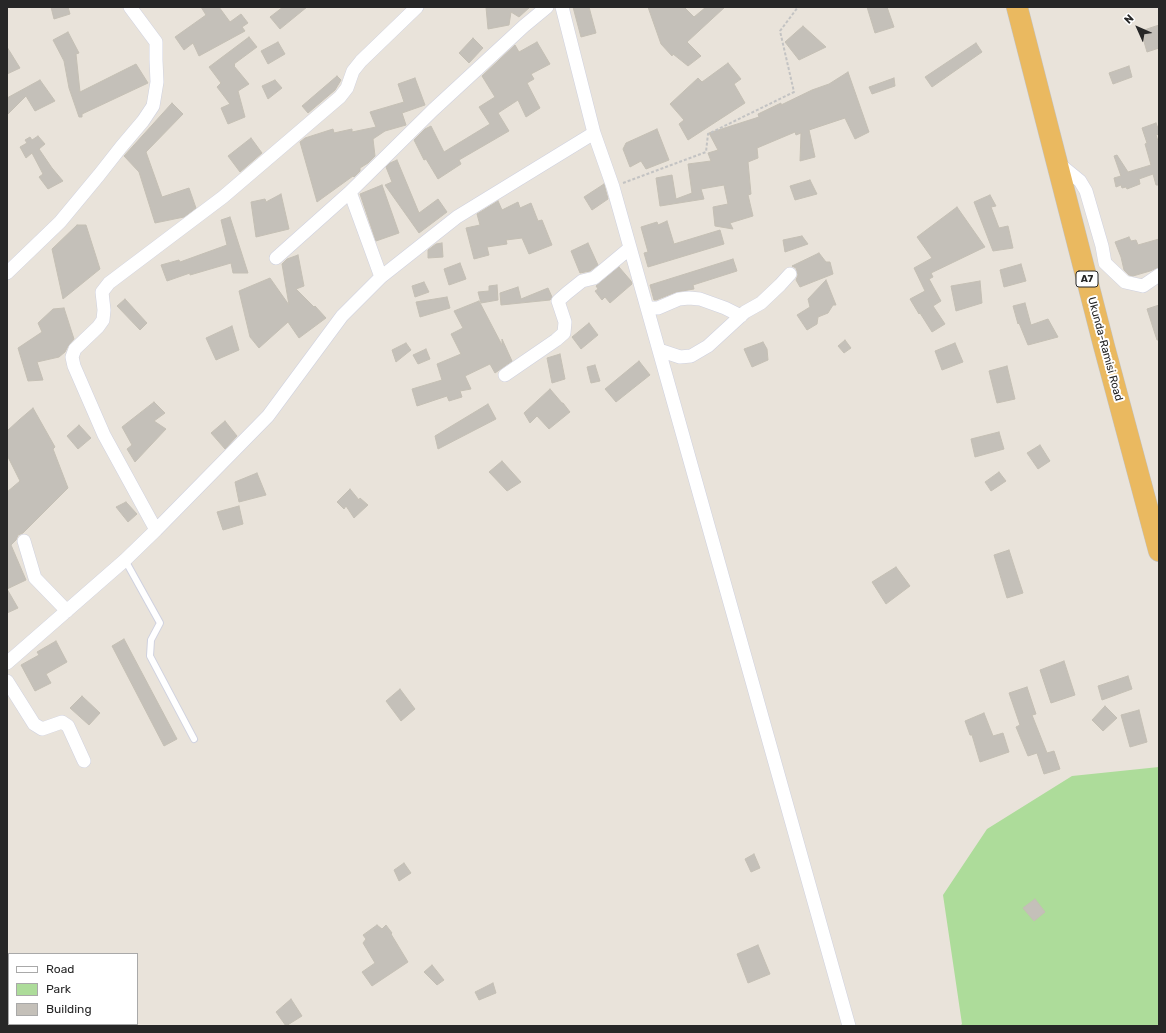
<!DOCTYPE html>
<style>
body{margin:0}
#map{position:relative;width:1166px;height:1033px;overflow:hidden;background:#e9e3da;font-family:Rubik,sans-serif}
canvas{display:block}
.frame{position:absolute;inset:0;border:8px solid #272727;pointer-events:none}
.legend{position:absolute;left:8px;top:953px;width:130px;height:72px;box-sizing:border-box;background:#fff;border:1px solid #a9a9a9;margin:0;padding:5px 7px;list-style:none;font-size:12px;color:#272727}
.legend li{display:flex;align-items:center;gap:8px;height:20px}
.legend b{width:20px;border:1px solid #a9a9a9}
.north{position:absolute;left:1118px;top:8px;width:40px;height:40px;-webkit-text-stroke:3px #fff;paint-order:stroke;rotate:315deg;font-size:11px;font-weight:700;line-height:16px;text-align:center;color:#272727}
.north::after{content:'';display:block;margin:auto;width:14px;height:18px;background:#272727;clip-path:polygon(50% 0,100% 100%,50% 72%,0 100%)}
</style>
<div id="map">
<canvas width="1166" height="1033"></canvas>
<div class="frame"></div>
<ul class="legend">
<li><b style="height:5px;background:#fff"></b>Road</li>
<li><b style="height:11px;background:#addc9a"></b>Park</li>
<li><b style="height:11px;background:#c4c0b9"></b>Building</li>
</ul>
<div class="north">N</div>
</div>
<script>
const ctx = document.querySelector('canvas').getContext('2d');
ctx.lineJoin = 'round';
function fill(path, color) { ctx.fillStyle = color; ctx.fill(path, 'evenodd'); }
const poly = rows => new Path2D(rows.map(r => 'M' + r).join(''));
function strokePath(path, color, width, dash) { ctx.strokeStyle = color; ctx.lineWidth = width; ctx.lineCap = dash ? 'butt' : 'round'; ctx.setLineDash(dash || []); ctx.stroke(path); }
function write(font, color, halo, rows, align = 'center') {
  ctx.font = font + ' Rubik,sans-serif'; ctx.lineWidth = 4; ctx.setLineDash([]); ctx.textBaseline = 'middle'; ctx.strokeStyle = halo; ctx.fillStyle = color; for (const [text, x, y, turn = 0] of rows) {
    ctx.save(); ctx.translate(x, y); ctx.rotate((+turn || 0) * Math.PI / 180); ctx.textAlign = isNaN(turn) ? turn : align; if (halo) ctx.strokeText(text, 0, 0); ctx.fillText(text, 0, 0); ctx.restore();
  }
}
fill(poly([
 [1159,767,1159,1026,960,1026,962,1024,943,895,987,829,1072,776]
]), '#addc9a');
const building = poly([
 [51,7,68,7,70,14,54,19,51,7],
 [201,7,219,7,230,22,241,14,248,23,242,27,245,31,199,56,193,43,184,50,175,37,206,15,201,7],
 [283,7,307,7,280,29,270,17,283,7],
 [486,7,530,7,519,17,511,12,509,25,488,29,486,7],
 [573,7,589,7,596,33,581,37,573,7],
 [648,7,684,7,694,17,706,7,725,7,687,42,701,56,688,66,673,54,672,56,661,44,648,7],
 [867,7,887,7,894,27,875,33,867,7],
 [1159,25,1159,48,1147,52,1141,31,1159,25],
 [803,26,826,47,799,60,785,42,803,26],
 [68,32,79,53,76,54,80,92,136,64,148,83,82,114,82,117,79,117,69,88,64,61,53,40,68,32],
 [249,37,257,47,234,64,235,65,234,66,249,84,238,91,245,117,228,124,221,108,230,104,217,87,221,83,209,67,249,37],
 [473,38,483,48,469,63,459,53,473,38],
 [278,42,285,54,268,64,261,51,278,42],
 [537,42,550,64,531,74,534,79,527,83,540,108,526,117,518,100,498,113,509,131,459,160,461,164,438,179,426,159,424,160,414,140,425,129,431,126,444,152,490,124,479,107,495,97,482,76,515,45,519,52,537,42],
 [976,43,982,52,932,87,925,77,976,43],
 [7,47,20,68,7,74,7,47],
 [728,63,741,79,734,84,745,103,688,140,679,124,684,120,670,104,698,78,702,82,728,63],
 [1129,66,1132,77,1113,84,1109,73,1129,66],
 [848,72,869,132,855,139,845,118,809,130,815,157,800,161,801,133,796,135,795,132,757,148,758,158,748,162,751,194,748,195,753,216,730,223,733,229,715,226,713,207,728,204,724,185,701,189,704,199,660,206,656,178,672,175,676,199,692,193,688,164,711,161,708,153,718,150,709,133,759,117,758,114,781,103,781,105,812,90,829,84,848,72],
 [337,76,341,80,335,90,308,113,302,106,337,76],
 [415,78,425,105,402,113,406,125,385,131,373,139,375,156,368,163,360,168,360,171,354,177,353,176,317,202,300,142,305,138,333,129,334,133,352,129,352,132,376,127,370,112,404,102,398,84,415,78],
 [894,78,895,86,872,94,869,87,894,78],
 [40,80,55,101,35,111,26,96,7,115,7,98,40,80],
 [275,80,282,88,268,99,262,86,275,80],
 [172,103,183,114,146,152,162,197,189,188,196,208,184,217,155,223,139,172,124,156,172,103],
 [1156,123,1159,131,1159,134,1156,135,1159,144,1159,185,1156,185,1153,174,1139,179,1140,184,1127,189,1126,187,1122,188,1121,185,1116,187,1114,178,1121,176,1114,156,1117,155,1128,172,1151,165,1145,144,1147,143,1142,128,1156,123],
 [657,129,669,160,646,169,641,161,630,167,623,149,626,143,657,129],
 [38,136,45,144,39,149,52,168,63,181,48,189,39,177,43,174,32,153,26,158,20,147,27,143,25,140,30,137,32,140,38,136],
 [251,138,262,153,240,172,228,156,251,138],
 [397,160,419,213,438,199,447,212,419,233,385,185,392,182,386,167,390,163,397,160],
 [810,180,817,194,795,200,790,186,810,180],
 [604,184,608,199,592,210,584,197,604,184],
 [382,185,399,233,376,241,360,194,382,185],
 [281,194,289,229,256,237,251,202,265,199,266,202,281,194],
 [990,195,996,206,991,207,999,228,1008,226,1013,248,993,251,974,202,990,195],
 [498,201,502,210,518,202,520,208,531,203,538,221,542,220,552,245,529,254,522,238,506,240,507,244,487,247,489,255,474,259,466,228,480,225,477,214,498,201],
 [957,207,985,247,931,273,933,277,929,279,941,301,933,306,945,324,932,332,920,313,919,314,910,299,925,291,914,268,932,258,917,237,957,207],
 [230,217,248,273,233,273,231,263,190,275,190,273,167,281,161,265,179,260,180,262,227,245,221,220,230,217],
 [667,221,674,244,720,230,724,244,648,267,644,253,648,252,641,227,657,222,658,225,667,221],
 [77,225,86,225,100,269,63,299,52,249,77,225],
 [802,236,808,244,785,252,783,240,802,236],
 [1129,237,1131,241,1136,240,1138,245,1159,239,1159,267,1150,271,1133,276,1129,275,1124,270,1121,257,1115,242,1129,237],
 [442,243,443,257,428,258,428,250,436,244,442,243],
 [588,243,598,265,590,271,580,273,571,251,588,243],
 [819,253,826,262,830,262,833,274,800,287,796,280,798,275,797,271,796,268,792,266,819,253],
 [298,255,304,286,296,289,314,307,315,306,326,318,299,338,288,322,259,348,250,337,239,291,270,278,289,305,282,264,287,259,298,255],
 [733,259,737,271,693,285,694,289,676,292,656,300,654,300,650,285,733,259],
 [460,263,466,279,449,285,444,269,460,263],
 [1021,264,1026,281,1004,287,1000,270,1021,264],
 [619,267,631,281,632,284,610,303,605,297,602,300,595,291,598,289,596,286,619,267],
 [826,280,836,305,833,305,828,313,818,317,817,324,807,330,797,315,810,307,808,299,826,280],
 [980,281,982,303,956,311,951,286,980,281],
 [424,282,429,292,415,297,412,286,424,282],
 [497,285,498,300,481,303,478,292,489,291,489,286,497,285],
 [518,287,521,299,548,288,552,297,550,300,501,305,500,293,518,287],
 [447,297,450,308,420,317,416,302,447,297],
 [125,299,147,323,140,330,117,306,125,299],
 [479,301,502,345,502,339,512,361,495,373,490,364,465,376,471,389,460,391,462,397,449,401,447,396,417,406,412,389,442,380,437,364,461,354,451,334,463,328,454,311,479,301],
 [1025,303,1031,325,1048,319,1058,337,1028,345,1019,323,1018,324,1013,306,1025,303],
 [1159,305,1159,340,1157,340,1147,309,1159,305],
 [64,308,74,339,68,346,65,352,59,357,37,362,43,380,28,381,18,348,42,332,38,323,53,309,64,308],
 [589,323,598,335,581,349,572,337,589,323],
 [232,326,239,350,216,360,206,338,232,326],
 [845,340,851,348,844,353,838,346,845,340],
 [763,342,767,349,768,360,752,367,744,349,763,342],
 [406,343,411,350,396,362,392,350,406,343],
 [955,343,963,362,942,370,935,351,955,343],
 [426,349,430,359,418,364,413,355,426,349],
 [560,354,565,379,552,383,547,358,560,354],
 [639,361,650,375,616,402,605,389,639,361],
 [595,365,600,381,591,383,587,367,595,365],
 [1007,366,1015,399,997,403,989,371,1007,366],
 [550,389,562,403,563,403,570,412,549,429,537,416,530,423,524,413,550,389],
 [154,402,165,413,154,421,166,429,135,462,127,449,132,445,122,427,154,402],
 [488,404,496,419,438,449,435,436,488,404],
 [33,408,55,447,53,449,68,488,23,533,18,535,16,540,11,545,26,580,7,589,18,608,7,613,7,492,20,481,7,455,7,431,19,420,33,408],
 [225,421,237,436,225,449,211,433,225,421],
 [79,425,91,438,78,449,67,436,79,425],
 [999,432,1004,449,975,457,971,439,999,432],
 [1040,445,1050,461,1038,469,1027,453,1040,445],
 [502,461,521,482,507,491,489,472,502,461],
 [999,472,1006,481,991,491,985,482,999,472],
 [257,473,266,495,239,502,235,482,257,473],
 [350,489,359,500,360,498,368,505,354,518,346,506,344,509,337,502,350,489],
 [126,502,137,514,128,522,116,507,126,502],
 [239,506,243,524,223,530,217,512,239,506],
 [1009,550,1023,593,1007,598,994,555,1009,550],
 [896,567,910,586,886,604,872,582,896,567],
 [124,639,177,739,164,746,112,646,124,639],
 [56,641,67,662,46,674,51,683,35,691,21,665,39,655,37,652,56,641],
 [1064,661,1075,695,1051,703,1040,670,1064,661],
 [1128,676,1132,689,1102,700,1098,686,1128,676],
 [1027,687,1036,714,1032,715,1047,753,1054,751,1060,769,1044,774,1037,753,1028,756,1016,727,1020,725,1009,693,1027,687],
 [400,689,415,709,401,721,386,701,400,689],
 [82,696,100,713,89,725,70,708,82,696],
 [1105,706,1117,718,1103,731,1092,720,1105,706],
 [1139,710,1147,742,1130,747,1121,715,1139,710],
 [984,713,993,736,1003,733,1009,752,980,762,972,735,970,735,965,721,984,713],
 [754,854,760,868,751,872,745,859,754,854],
 [404,863,411,873,399,881,394,870,404,863],
 [1035,899,1045,912,1034,921,1023,908,1035,899],
 [377,925,382,929,386,925,392,933,391,934,408,962,372,986,362,972,375,963,363,943,366,939,363,935,377,925],
 [758,945,770,974,748,983,737,954,758,945],
 [432,965,444,980,437,985,424,972,432,965],
 [493,983,496,993,479,1000,475,992,493,983],
 [291,999,302,1016,286,1026,276,1012,291,999]
]);
fill(building, '#c4c0b9');
strokePath(building, '#c4bfb4', 1);
const service = poly([
 [125,560,160,623,151,640,150,656,194,739]
]);
const minor = poly([
 [562,7,594,133,613,187,849,1026],
 [1058,163,1080,181,1086,191,1102,246,1105,263,1125,282,1143,286,1159,275],
 [350,192,381,277],
 [276,258,350,192,433,110,524,26,547,7],
 [7,273,60,222,99,175,121,147,143,121,153,106,157,82,156,60,156,42,130,7],
 [647,308,658,308,679,299,689,298,700,299,725,308,741,316],
 [659,350,680,357,691,356,708,346,745,312,761,303,780,285,790,274],
 [505,375,556,340,564,333,565,322,558,301,567,293,582,281,594,278,630,248],
 [156,530,104,435,74,366,72,357,75,349,98,327,103,320,104,310,102,292,109,283,223,197,340,97,347,88,353,71,361,61,417,7],
 [24,541,35,578,67,611],
 [7,663,125,560,156,530,268,416,342,316,381,277,457,217,594,133],
 [7,681,34,724,42,729,62,722,68,726,84,761]
]);
const trunk = poly([
 [1017,7,1104,346,1159,551]
]);
strokePath(service, '#cfd1df', 8);
strokePath(minor, '#cfd1df', 14);
strokePath(trunk, '#c3c3c3', 22);
strokePath(poly([
 [623,183,706,152,708,134,794,92,780,31,798,7]
]), '#c3c3c3', 2, [3, 2]);
strokePath(service, '#fff', 6);
strokePath(minor, '#fff', 13);
strokePath(trunk, '#eab960', 21);
for (const [x, y, w] of [
 [1087,279,22]
]) { const box = new Path2D(); box.roundRect(x - w / 2, y - 8, w, 16, 3); ctx.fillStyle = '#fff'; ctx.fill(box); strokePath(box, '#272727', 1); }
write('bold 10px', '#272727', null, [
 ["A7",1087,279]
]);
write('11px', '#272727', '#fff', [
 ["Ukunda-Ramisi Road",1105,349,75]
]);
</script>
